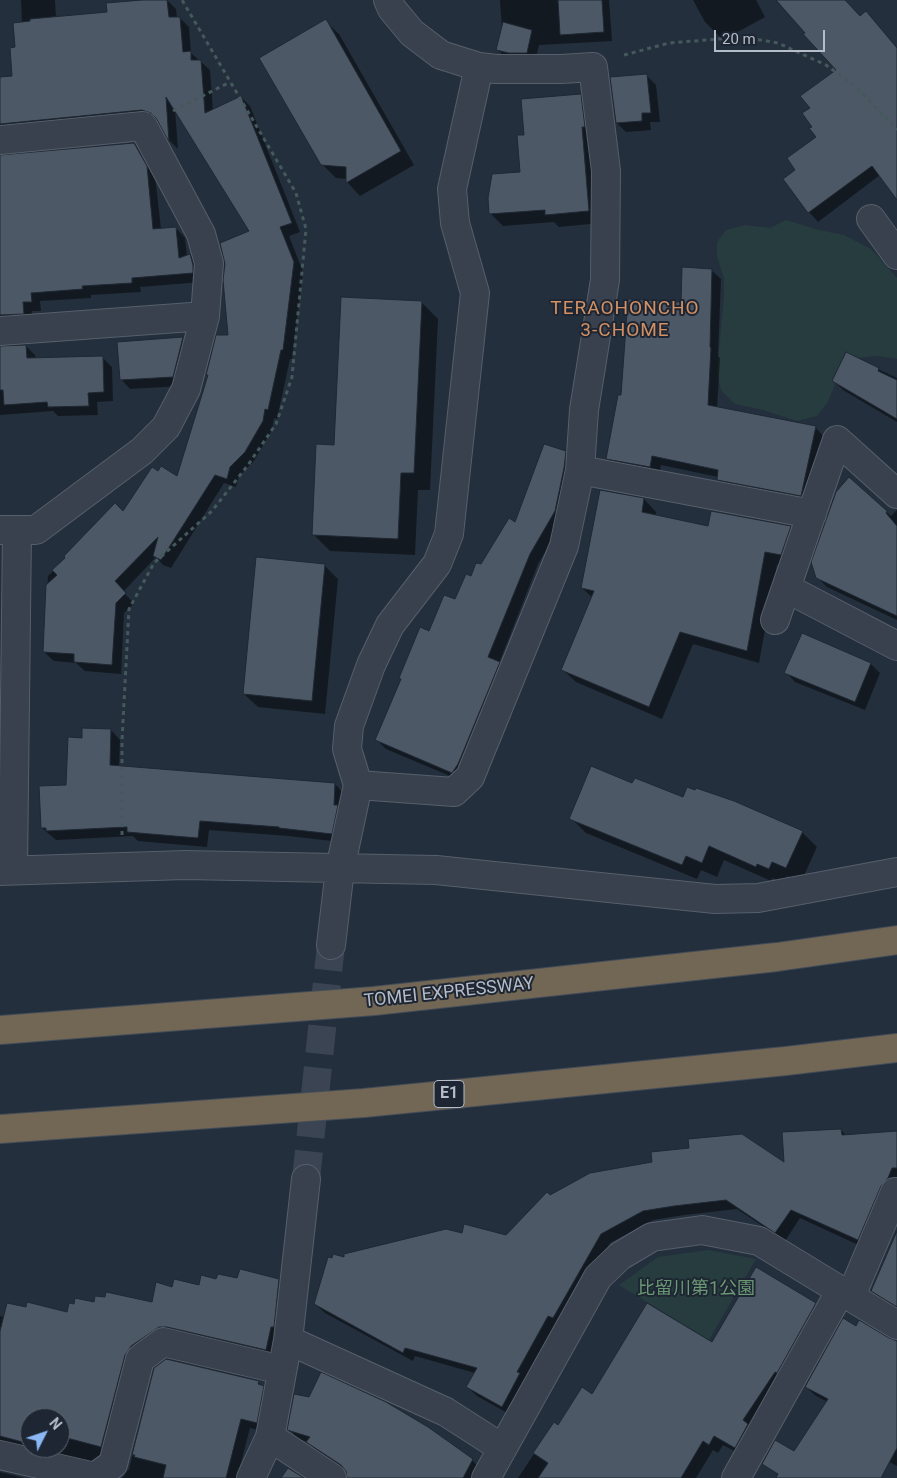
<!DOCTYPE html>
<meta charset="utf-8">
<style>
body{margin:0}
#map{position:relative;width:897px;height:1478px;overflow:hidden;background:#242f3d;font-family:Roboto,sans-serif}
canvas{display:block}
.north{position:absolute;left:20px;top:1408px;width:50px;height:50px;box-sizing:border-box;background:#1d2632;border:1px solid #59626e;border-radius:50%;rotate:49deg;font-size:14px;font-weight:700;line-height:20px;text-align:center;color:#b4bcc8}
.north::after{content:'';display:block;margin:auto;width:18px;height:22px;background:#8bb8f5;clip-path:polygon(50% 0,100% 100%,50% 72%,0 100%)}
.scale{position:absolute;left:714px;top:30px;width:111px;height:22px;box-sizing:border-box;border:2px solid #b4bcc8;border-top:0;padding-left:6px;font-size:15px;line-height:18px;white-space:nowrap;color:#b4bcc8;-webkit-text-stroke:4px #1d2632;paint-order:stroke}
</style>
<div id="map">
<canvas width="897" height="1478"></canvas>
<div class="north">N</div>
<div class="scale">20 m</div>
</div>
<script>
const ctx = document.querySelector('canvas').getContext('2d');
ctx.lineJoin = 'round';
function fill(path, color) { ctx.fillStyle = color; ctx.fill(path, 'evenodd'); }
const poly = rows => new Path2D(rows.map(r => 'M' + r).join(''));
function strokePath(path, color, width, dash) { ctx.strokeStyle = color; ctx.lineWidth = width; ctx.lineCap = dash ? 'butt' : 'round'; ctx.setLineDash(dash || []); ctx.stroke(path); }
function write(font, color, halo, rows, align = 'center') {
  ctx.font = font + ' Roboto,"Noto Sans JP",sans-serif'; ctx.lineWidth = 4; ctx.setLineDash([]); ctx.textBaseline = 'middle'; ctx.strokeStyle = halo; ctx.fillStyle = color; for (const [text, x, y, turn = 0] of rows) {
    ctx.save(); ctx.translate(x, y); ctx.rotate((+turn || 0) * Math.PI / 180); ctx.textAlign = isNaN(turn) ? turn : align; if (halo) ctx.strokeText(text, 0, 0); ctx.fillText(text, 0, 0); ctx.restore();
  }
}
fill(poly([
 [786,220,819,230,844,235,871,249,897,278,897,359,877,356,858,358,838,368,834,387,828,402,817,416,797,421,763,410,735,404,721,390,717,372,724,296,724,279,717,256,717,242,726,230,745,225,770,228],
 [708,1250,756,1259,709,1340,619,1285,658,1257]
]), '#263c3e');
fill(poly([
 [21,0,55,0,56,18,109,14,157,0,167,0,176,9,177,18,180,18,189,27,191,53,210,70,213,110,241,97,250,106,300,232,289,236,303,272,292,359,290,359,277,419,274,418,272,430,254,461,239,476,236,487,224,483,171,568,163,565,156,557,123,592,134,603,124,613,121,674,85,671,76,663,54,661,44,652,48,576,67,558,123,513,158,473,178,478,209,376,207,374,229,336,251,232,175,109,178,149,170,141,159,121,152,119,0,137,0,78,13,77,17,49,22,23],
 [500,0,609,0,612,41,539,45,535,62,507,59,498,50,502,30],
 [693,0,756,0,765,17,723,40,705,22],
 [821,0,844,0,859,17,866,12,897,49,897,199,880,175,818,222,809,212,797,171,818,137,813,127,811,108,837,70],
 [325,21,339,34,414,165,360,196,347,182,347,179,336,178,322,164],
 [646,75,656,85,660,122,650,122,651,130,626,132,617,123],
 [580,95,593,108,601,223,559,227,554,222,503,226,490,213,522,173,525,136],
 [134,144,143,153,155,176,161,229,176,228,185,238,187,257,190,255,199,265,202,282,140,287,141,292,91,295,91,298,40,301,41,311,32,311,33,322,0,328,0,157],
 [711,270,721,279,718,356,720,358,717,408,815,427,824,437,810,505,727,489,718,480,718,477,661,465,659,476,616,468,607,459,622,397,682,304],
 [421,302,438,319,430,490,418,490,415,555,330,551,313,534,335,446],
 [183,339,192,348,182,386,130,389,121,379,118,343],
 [26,346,35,355,36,360,103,358,112,367,113,401,97,402,98,415,58,416,53,411,0,415,0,348],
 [846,354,897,378,897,422,843,390,834,381],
 [565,452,574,462,564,520,538,564,499,663,508,673,462,781,386,749,377,740,430,633,456,601,472,578,516,524],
 [850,479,891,516,897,510,897,620,827,587,817,577],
 [644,499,656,512,656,516,709,527,790,527,803,540,794,567,777,565,759,663,693,644,662,719,576,682,563,670,593,598,582,588],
 [324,565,338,579,325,714,258,707,244,694],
 [871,664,880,673,865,710,795,682,786,672],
 [111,730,120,740,119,767,335,784,344,794,341,842,288,836,209,830,207,847,138,841,133,836,56,840,42,828,67,786,83,739],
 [633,784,684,799,733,802,802,832,817,847,801,882,787,876,784,883,772,878,771,881,724,860,717,877,701,870,697,879,586,833,571,818],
 [841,1130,847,1136,897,1133,897,1188,867,1249,800,1218,785,1241,737,1209,684,1215,653,1220,610,1243,511,1415,477,1396,467,1387,475,1373,415,1356,413,1361,325,1313,315,1304,344,1258,463,1235,507,1237,550,1196,785,1164],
 [897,1232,897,1309,882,1300,873,1291],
 [217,1280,278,1280,288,1290,275,1359,163,1338,101,1469,0,1452,0,1316,5,1317,27,1309,68,1313,95,1304,153,1304,173,1288,199,1287],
 [30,1418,60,1418,60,1448,30,1448],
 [815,1304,825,1313,744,1456,723,1445,718,1453,713,1450,696,1478,518,1478,554,1424,559,1427,593,1395,712,1344],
 [857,1328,897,1342,897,1466,874,1454,857,1478,779,1478,777,1475,828,1402,816,1396,806,1387],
 [155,1369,258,1382,272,1396,266,1432,250,1428,237,1478,122,1478,129,1469],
 [289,1429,472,1460,481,1470,477,1478,349,1478,347,1471,317,1451,308,1442,298,1439],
 [0,1472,24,1478,0,1478]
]), '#0007');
const building = poly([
 [142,0,167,0,169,17,180,17,183,52,191,51,191,60,201,60,205,113,241,96,292,223,280,227,294,262,283,350,281,350,268,410,265,409,263,421,245,452,230,467,227,479,215,475,161,560,153,556,158,537,115,581,126,593,116,603,112,665,74,662,74,654,43,652,46,585,57,575,52,570,65,558,64,556,115,503,123,511,152,467,158,471,161,466,177,476,208,375,206,375,216,335,228,335,223,280,225,264,220,243,249,231,166,97,169,142,156,118,151,113,142,110,0,124,0,77,12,76,10,48,15,47,13,23,30,21,30,19,107,12,106,3,142,0],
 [558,0,602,0,604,32,560,35,558,0],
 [776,0,845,0,860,16,866,11,897,48,897,200,872,166,808,213,783,179,795,170,787,158,816,137,809,128,812,127,802,113,810,108,800,96,836,70,803,34,805,33,776,0],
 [326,19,401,151,346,183,346,167,321,165,259,58,326,19],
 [503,22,532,30,527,53,509,53,496,50,503,22],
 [647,74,651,113,642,113,642,121,616,123,610,77,647,74],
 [581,94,585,127,582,127,589,211,545,215,545,210,489,214,488,198,492,174,520,172,517,135,524,135,521,99,581,94],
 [134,143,147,166,153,229,176,227,179,258,190,254,193,265,193,273,132,278,132,283,82,286,83,289,31,293,32,302,23,302,24,314,0,315,0,155,134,143],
 [682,267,712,269,710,347,711,348,708,405,816,426,801,496,717,480,718,470,652,456,650,467,606,459,618,395,621,395,628,299,681,302,682,267],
 [341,297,422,301,414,473,401,473,398,539,312,535,316,444,334,445,341,297],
 [183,337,173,377,120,380,117,342,183,337],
 [26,345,27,358,103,356,104,392,88,393,89,406,48,407,47,402,4,405,3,390,0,390,0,346,26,345],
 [846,352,879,368,878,371,897,380,897,419,832,381,846,352],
 [544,444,566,451,564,468,555,511,530,554,488,657,500,662,458,764,452,773,375,740,401,679,399,678,420,627,429,631,444,595,455,599,466,574,471,576,476,563,481,564,509,518,515,522,544,444],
 [849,477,887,511,886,513,897,526,897,616,816,578,811,562,836,492,849,477],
 [600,490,644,498,642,512,708,526,711,511,791,526,781,555,765,552,747,651,680,632,649,707,561,670,594,591,581,588,600,490],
 [256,557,325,564,312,701,243,694,256,557],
 [802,633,871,663,855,702,784,673,802,633],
 [82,728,111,729,110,765,335,783,334,805,338,805,332,834,279,828,279,827,200,821,198,838,127,832,127,827,46,831,46,828,41,828,39,786,66,785,68,737,82,738,82,728],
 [591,766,632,783,635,778,683,797,687,787,695,790,696,788,734,801,803,831,786,868,772,862,769,869,757,864,756,867,709,846,702,863,686,856,682,865,569,819,591,766],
 [841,1129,842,1135,897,1131,897,1168,892,1168,888,1178,881,1186,858,1240,791,1210,775,1233,726,1200,674,1206,643,1211,601,1234,553,1318,548,1316,517,1372,520,1373,502,1407,466,1387,477,1368,405,1348,403,1353,314,1304,328,1257,332,1258,333,1254,344,1257,344,1254,446,1229,462,1233,464,1224,506,1235,547,1192,550,1195,590,1173,652,1162,651,1152,689,1148,688,1139,742,1134,784,1162,782,1132,841,1129],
 [897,1231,897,1307,871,1291,897,1231],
 [756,1267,816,1303,777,1373,775,1372,743,1420,748,1424,735,1448,714,1436,709,1445,703,1441,681,1478,538,1478,548,1463,533,1453,554,1422,558,1425,582,1387,592,1394,647,1303,712,1342,756,1267],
 [240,1269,279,1279,274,1327,271,1327,266,1350,167,1327,159,1327,131,1346,125,1355,101,1447,67,1438,64,1449,60,1448,60,1418,30,1418,30,1444,0,1436,0,1331,7,1303,26,1307,27,1302,67,1312,69,1303,74,1304,75,1298,94,1302,95,1296,105,1297,106,1292,152,1302,156,1282,172,1287,174,1279,199,1285,201,1275,216,1279,218,1274,237,1278,240,1269],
 [843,1318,856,1326,859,1320,889,1338,897,1341,897,1448,881,1478,776,1478,778,1474,762,1464,775,1440,794,1451,828,1399,805,1387,843,1318],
 [166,1359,259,1381,258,1384,264,1386,257,1423,241,1419,226,1478,163,1478,166,1465,134,1457,135,1455,132,1455,154,1368,166,1359],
 [321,1372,386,1402,428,1427,473,1459,463,1478,347,1478,346,1471,341,1465,306,1442,310,1437,287,1430,294,1394,309,1397,321,1372],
 [288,1468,304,1478,281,1478,288,1468]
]);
fill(building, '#4d5867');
strokePath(building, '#1f2834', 1);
strokePath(poly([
 [306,1179,331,945]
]), '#3a4452', 28, [28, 14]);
const minor = poly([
 [0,140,143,126,201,234,209,263,205,316,186,389,166,427,142,451,36,530,0,530],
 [871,219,897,255],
 [0,331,205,316],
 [580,470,812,514],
 [786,588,897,646],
 [775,620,837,440,897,494],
 [358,785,347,749,349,726,371,665,390,625,437,564,449,534,475,293,455,223,452,189,479,67],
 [13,870,17,530],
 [0,871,185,865,436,870,715,899,758,898,897,872],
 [331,945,340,869,358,785,454,792,470,777,564,546,580,470,584,410,605,280,606,171,593,67,561,69,496,69,479,67,441,55,412,33,392,9,388,0],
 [851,1296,895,1192],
 [288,1340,446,1412,502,1448],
 [270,1437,332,1478],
 [0,1455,95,1477,113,1464,140,1359,163,1342,282,1370],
 [251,1478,270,1437,288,1340,306,1179],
 [486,1478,598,1277,620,1256,652,1237,702,1230,759,1241,897,1325],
 [736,1478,841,1290]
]);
const highway = poly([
 [0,1030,374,1001,777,957,897,940],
 [0,1129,364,1103,786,1061,897,1048]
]);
strokePath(minor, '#565f6b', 30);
strokePath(highway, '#434c58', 30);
strokePath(poly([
 [624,55,669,43,744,37,778,43,826,65,855,86,897,130],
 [173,111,230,82],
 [122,835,122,740,129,609,154,563,212,511,248,465,276,424,292,377,306,229,296,193,182,0]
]), '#44595b', 3, [4, 4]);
strokePath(minor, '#38414d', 28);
strokePath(highway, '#726655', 28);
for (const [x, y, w] of [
 [449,1094,30]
]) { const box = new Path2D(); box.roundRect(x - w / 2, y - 13.5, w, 27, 4); ctx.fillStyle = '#1d2632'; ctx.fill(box); strokePath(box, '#b4bcc8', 1); }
write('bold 16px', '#b4bcc8', null, [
 ["E1",449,1094]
]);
write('18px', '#b4bcc8', '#1d2632', [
 ["TOMEI EXPRESSWAY",449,993,-6]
]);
write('18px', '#6b9874', '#1d2632', [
 ["比留川第1公園",696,1289]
]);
ctx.letterSpacing = '1px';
write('19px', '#d29064', '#1d2632', [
 ["TERAOHONCHO",625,309],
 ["3-CHOME",625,331]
]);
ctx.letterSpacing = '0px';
</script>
